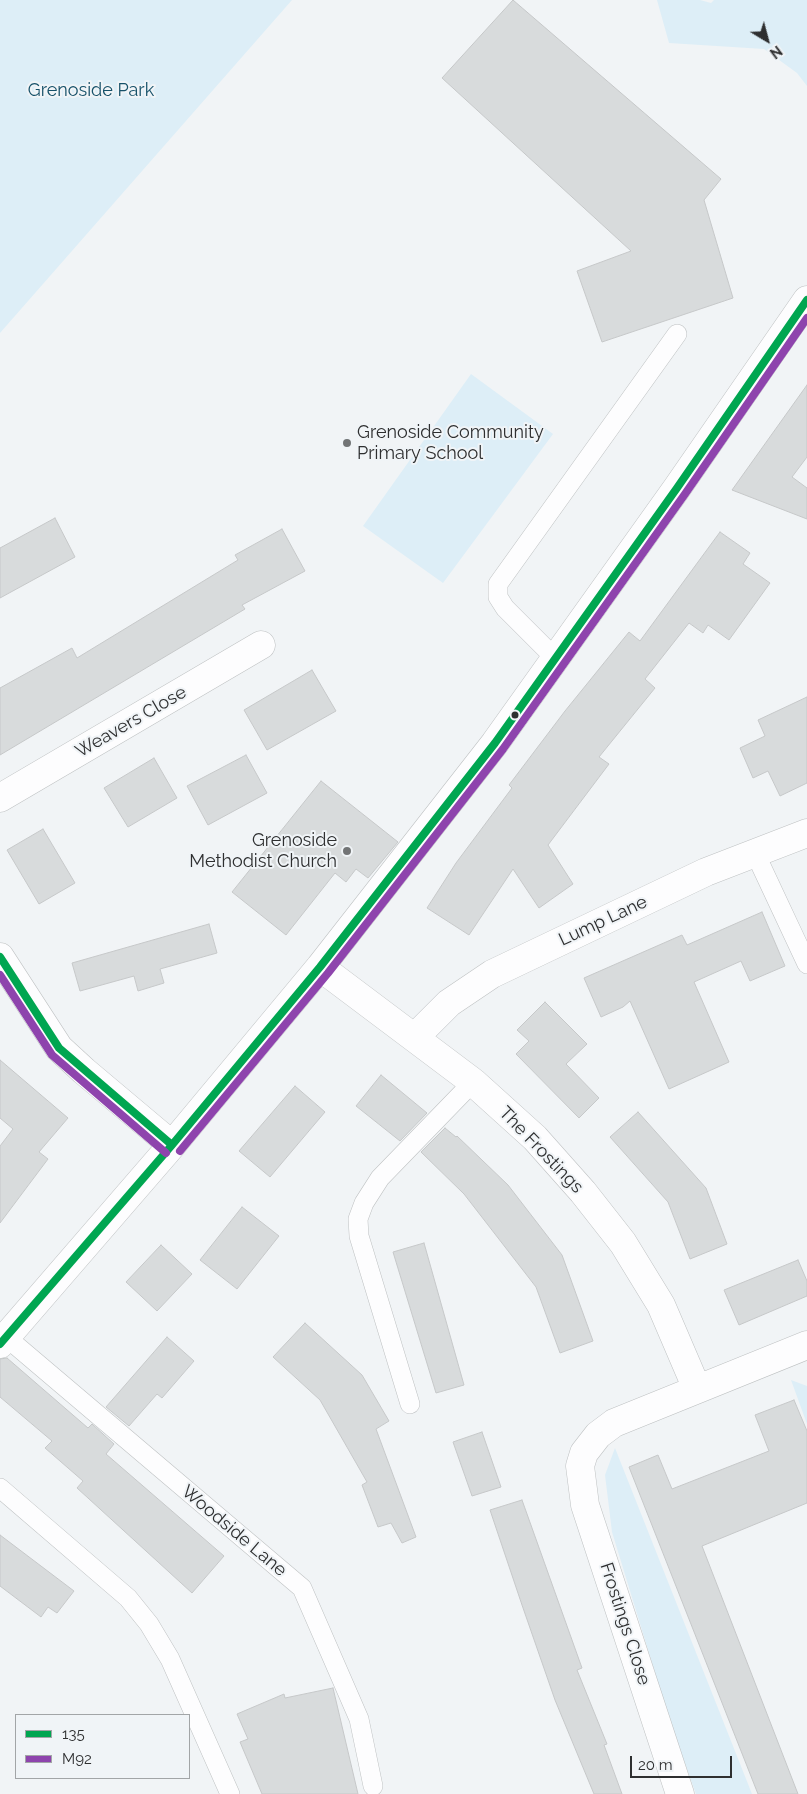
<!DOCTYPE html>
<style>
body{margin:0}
#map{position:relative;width:807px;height:1794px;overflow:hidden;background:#f1f4f6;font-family:Raleway,sans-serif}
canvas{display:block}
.legend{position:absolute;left:15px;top:1714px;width:175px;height:65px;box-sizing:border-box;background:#f0f4f7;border:1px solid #a2a5a7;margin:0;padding:6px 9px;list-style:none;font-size:15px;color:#2e2f30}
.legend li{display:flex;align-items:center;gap:10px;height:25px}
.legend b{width:25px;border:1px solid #a2a5a7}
.north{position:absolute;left:742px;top:15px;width:50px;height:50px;-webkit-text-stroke:4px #f0f4f7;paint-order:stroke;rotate:143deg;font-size:14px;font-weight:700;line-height:20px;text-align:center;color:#2e2f30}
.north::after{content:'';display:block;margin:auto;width:18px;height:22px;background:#2e2f30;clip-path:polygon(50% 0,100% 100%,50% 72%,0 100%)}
.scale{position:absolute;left:630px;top:1756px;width:102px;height:22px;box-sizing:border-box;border:2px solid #2e2f30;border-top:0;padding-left:6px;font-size:15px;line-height:18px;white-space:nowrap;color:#2e2f30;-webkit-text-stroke:4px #f0f4f7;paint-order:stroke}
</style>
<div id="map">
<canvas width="807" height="1794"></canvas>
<ul class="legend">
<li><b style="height:6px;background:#00a651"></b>135</li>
<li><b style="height:6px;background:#8e44ad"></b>M92</li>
</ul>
<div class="north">N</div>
<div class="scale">20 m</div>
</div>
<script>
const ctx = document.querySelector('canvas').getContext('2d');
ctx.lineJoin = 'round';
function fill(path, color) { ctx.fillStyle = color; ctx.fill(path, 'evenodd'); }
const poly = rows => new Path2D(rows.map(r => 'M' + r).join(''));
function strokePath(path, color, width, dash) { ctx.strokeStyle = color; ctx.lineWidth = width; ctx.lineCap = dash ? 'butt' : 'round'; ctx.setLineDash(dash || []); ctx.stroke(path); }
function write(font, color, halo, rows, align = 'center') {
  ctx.font = font + ' Raleway,sans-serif'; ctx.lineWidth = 4; ctx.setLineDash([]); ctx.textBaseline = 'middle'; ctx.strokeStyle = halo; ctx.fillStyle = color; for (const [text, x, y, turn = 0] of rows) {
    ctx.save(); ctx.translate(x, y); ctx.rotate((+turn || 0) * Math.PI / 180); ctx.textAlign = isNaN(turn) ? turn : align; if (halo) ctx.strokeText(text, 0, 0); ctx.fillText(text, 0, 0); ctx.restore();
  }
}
fill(poly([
 [0,0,292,0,0,333],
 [657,0,700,0,711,3,714,0,807,0,807,86,797,73,764,49,669,43],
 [471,374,553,434,443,583,363,526],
 [791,1380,807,1386,807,1424],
 [615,1448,752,1794,696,1794,671,1725,612,1532,605,1475]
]), '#ddeef7');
const building = poly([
 [513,0,721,179,704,200,733,298,602,342,577,271,631,251,442,78,513,0],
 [807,385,807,457,792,477,807,488,807,519,732,490,807,385],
 [55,518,75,557,0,598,0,548,55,518],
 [282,529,305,571,242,605,245,609,0,755,0,688,72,648,77,658,238,560,235,555,282,529],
 [720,532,750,553,743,564,770,583,729,640,708,625,703,633,689,623,645,679,655,688,599,757,609,764,548,845,573,884,539,908,513,869,469,935,427,908,456,863,512,788,509,785,565,711,629,632,640,641,720,532],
 [312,670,336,711,267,750,244,710,312,670],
 [807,697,807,783,780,796,768,771,753,778,740,748,765,736,758,720,807,697],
 [246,755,267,793,208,825,187,786,246,755],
 [154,758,177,798,128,827,104,788,154,758],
 [321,781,398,842,368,878,356,869,346,882,335,873,286,935,232,892,321,781],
 [43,829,75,883,39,904,7,850,43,829],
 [762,912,785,966,750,981,741,961,694,982,729,1062,669,1089,630,1001,623,1007,601,1017,584,978,682,935,687,945,762,912],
 [209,924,217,953,160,969,164,983,138,991,134,976,80,991,72,963,209,924],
 [545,1002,587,1044,566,1064,599,1098,579,1118,516,1054,529,1041,517,1030,545,1002],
 [0,1060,68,1118,39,1152,48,1159,0,1223,0,1146,13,1129,0,1118,0,1060],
 [381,1075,427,1113,400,1141,356,1106,381,1075],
 [295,1086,325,1112,270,1177,239,1151,295,1086],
 [638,1112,706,1188,727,1244,690,1259,668,1202,610,1137,638,1112],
 [445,1128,456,1137,457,1136,508,1185,562,1255,593,1341,560,1353,536,1287,464,1194,421,1152,445,1128],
 [242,1207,279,1236,237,1289,200,1260,242,1207],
 [424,1243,464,1385,436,1393,393,1252,424,1243],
 [161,1245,192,1274,157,1311,126,1282,161,1245],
 [798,1260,807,1281,807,1296,739,1325,724,1290,798,1260],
 [305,1323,362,1375,389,1421,376,1429,416,1537,402,1543,391,1523,378,1527,362,1485,367,1482,320,1400,273,1357,305,1323],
 [167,1337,194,1361,162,1398,157,1394,129,1426,106,1407,167,1337],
 [7,1358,88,1428,92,1424,114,1444,106,1454,224,1556,192,1593,77,1488,83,1481,45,1448,52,1441,0,1397,0,1359,7,1358],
 [794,1400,807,1431,807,1503,702,1546,798,1794,758,1794,629,1467,658,1455,672,1489,769,1451,755,1415,794,1400],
 [482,1432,501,1487,472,1496,453,1442,482,1432],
 [522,1500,582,1668,577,1670,607,1744,604,1745,622,1794,594,1794,555,1700,522,1605,490,1510,522,1500],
 [0,1535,74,1591,57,1613,48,1607,41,1617,0,1586,0,1535],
 [333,1688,358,1794,262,1794,240,1742,248,1739,237,1714,284,1694,285,1698,333,1688]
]);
fill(building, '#d8dbdc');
strokePath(building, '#c6c8c9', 1);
const service = poly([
 [555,658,505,608,498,597,498,584,677,334],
 [755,853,807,964],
 [6,1337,302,1588,359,1719,373,1786],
 [410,1404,359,1236,358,1219,364,1203,380,1178,473,1082],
 [0,1488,128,1598,149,1624,170,1659,230,1794]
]);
const minor = poly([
 [0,798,261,645],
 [0,957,59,1048,84,1071,172,1145],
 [320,967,473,1082,535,1138,583,1192,623,1243,661,1305,697,1389],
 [415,1037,449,1003,492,974,706,872,807,833],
 [0,1344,172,1145,320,967,495,743,677,488,807,300],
 [680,1794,585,1505,580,1466,584,1453,598,1435,614,1423,807,1345]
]);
strokePath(service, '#bec1c2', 20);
strokePath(minor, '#bec1c2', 29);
strokePath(service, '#fdfdfe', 19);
strokePath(minor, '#fdfdfe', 28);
strokePath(poly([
 [0,957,59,1048,172,1145],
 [0,1344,172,1145,320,967,495,743,677,488,807,300]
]), '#00a651', 8);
strokePath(poly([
 [0,975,52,1055,166,1153],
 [180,1151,328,973,503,749,685,494,807,318]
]), '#8e44ad', 8);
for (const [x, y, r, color] of [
 [347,443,5,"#727475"],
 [515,715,4.5,"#2e2f30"],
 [347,851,5,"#727475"]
]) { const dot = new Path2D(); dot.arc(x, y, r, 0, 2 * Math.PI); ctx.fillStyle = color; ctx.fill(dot); strokePath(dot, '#f0f4f7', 2); }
write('18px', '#165169', '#f0f4f7', [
 ["Grenoside Park",91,91]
]);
write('18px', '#2e2f30', '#f0f4f7', [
 ["Grenoside Community",357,433],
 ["Primary School",357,454],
 ["Grenoside",337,841,"right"],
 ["Methodist Church",337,862,"right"]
], 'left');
write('18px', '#2e2f30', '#f0f4f7', [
 ["Weavers Close",131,722,-30],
 ["Lump Lane",603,921,-25],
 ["The Frostings",541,1150,46],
 ["Woodside Lane",234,1531,40],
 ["Frostings Close",625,1624,72]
]);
</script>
